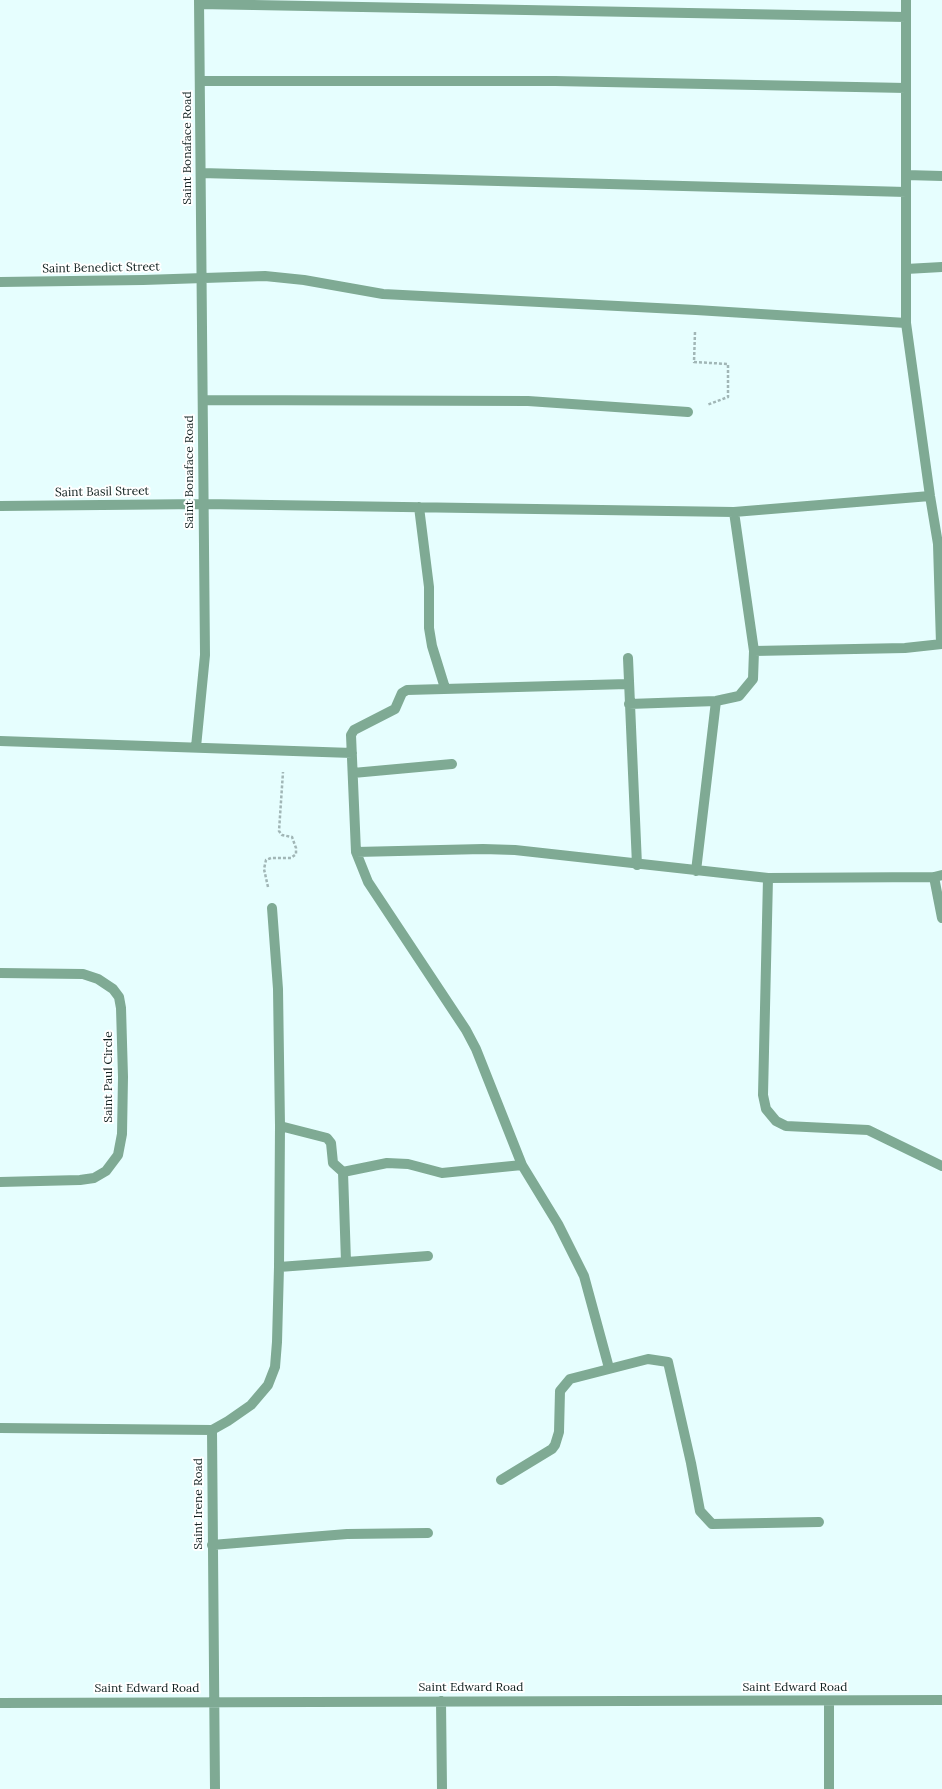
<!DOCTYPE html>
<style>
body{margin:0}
canvas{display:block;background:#e6fefe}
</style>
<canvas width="942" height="1789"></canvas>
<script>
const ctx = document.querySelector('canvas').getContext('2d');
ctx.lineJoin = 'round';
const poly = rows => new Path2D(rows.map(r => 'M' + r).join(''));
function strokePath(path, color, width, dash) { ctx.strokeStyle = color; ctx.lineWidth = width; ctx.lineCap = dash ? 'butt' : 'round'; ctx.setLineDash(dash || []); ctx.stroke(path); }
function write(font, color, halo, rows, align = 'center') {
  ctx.font = font + ' Lora,serif'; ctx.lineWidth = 4; ctx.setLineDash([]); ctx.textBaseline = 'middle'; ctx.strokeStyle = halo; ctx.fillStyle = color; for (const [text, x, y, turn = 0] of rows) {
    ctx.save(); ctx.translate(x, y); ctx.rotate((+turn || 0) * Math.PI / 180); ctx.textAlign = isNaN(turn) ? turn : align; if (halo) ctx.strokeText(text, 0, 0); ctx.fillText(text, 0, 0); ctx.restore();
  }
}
strokePath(poly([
 [695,332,694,362,728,364,728,397,707,405],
 [268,887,264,869,266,860,271,858,291,858,296,854,296,848,292,837,282,835,279,831,283,772]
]), '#a1b6b6', 2.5, [3, 2]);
strokePath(poly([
 [906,0,906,323,930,496,938,544,941,644],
 [199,4,906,17],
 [201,81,555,81,906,88],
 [201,173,906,192],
 [906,175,942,176],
 [906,269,942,267],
 [0,282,143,280,265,276,304,280,383,294,696,310,906,323],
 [203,400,528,401,688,412],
 [0,506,204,504,734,512,930,496],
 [419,507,429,587,429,628,432,646,445,688],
 [754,651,905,648,942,644],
 [628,658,637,865],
 [629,704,716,701,739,696,753,679,754,651,734,512],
 [0,741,352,753],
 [196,747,205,655,199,0],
 [353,773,452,764],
 [356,852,483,849,515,850,768,878,934,877,942,875],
 [696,871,716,701],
 [934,877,942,918],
 [768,878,763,1095,766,1109,776,1121,786,1126,868,1130,942,1166],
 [0,973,83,974,98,979,113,989,119,997,121,1008,123,1077,122,1134,118,1155,106,1171,94,1178,80,1180,0,1182],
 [280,1126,327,1138,331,1143,333,1163,343,1172,387,1163,408,1164,442,1173,522,1165],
 [343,1172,346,1262],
 [279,1267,428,1256],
 [609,1368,584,1276,558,1224,522,1165,476,1049,466,1030,368,882,356,852,351,735,354,730,395,709,402,693,407,690,628,684],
 [0,1428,212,1430,228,1421,251,1405,268,1385,275,1367,277,1342,279,1267,280,1126,278,989,272,908],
 [212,1430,215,1789],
 [501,1480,552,1449,555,1445,559,1432,560,1391,570,1379,648,1359,668,1362,691,1463,700,1511,712,1524,819,1522],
 [212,1545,347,1534,428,1533],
 [441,1701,442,1789],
 [829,1701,829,1789],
 [0,1703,942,1700]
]), '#7faa94', 10);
write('12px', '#10201f', '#fff', [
 ["Saint Bonaface Road",188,148,-90],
 ["Saint Benedict Street",101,268,-1],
 ["Saint Bonaface Road",190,472,-90],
 ["Saint Basil Street",102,492,-1],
 ["Saint Paul Circle",109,1077,-90],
 ["Saint Irene Road",199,1504,-90],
 ["Saint Edward Road",471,1688],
 ["Saint Edward Road",795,1688],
 ["Saint Edward Road",147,1689]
]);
</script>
